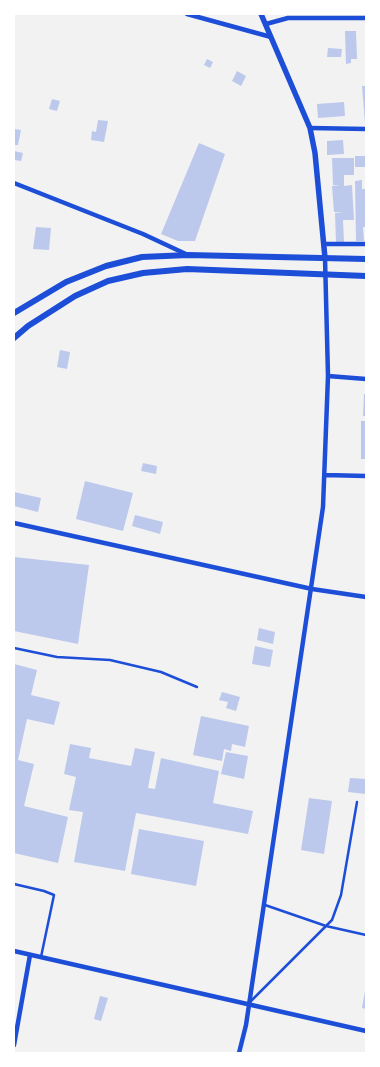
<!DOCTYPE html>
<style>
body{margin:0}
#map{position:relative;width:380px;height:1067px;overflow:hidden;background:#f2f2f2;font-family:"Archivo Narrow",sans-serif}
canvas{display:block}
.frame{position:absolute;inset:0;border:15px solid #fff;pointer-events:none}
</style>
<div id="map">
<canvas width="380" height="1067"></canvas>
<div class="frame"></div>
</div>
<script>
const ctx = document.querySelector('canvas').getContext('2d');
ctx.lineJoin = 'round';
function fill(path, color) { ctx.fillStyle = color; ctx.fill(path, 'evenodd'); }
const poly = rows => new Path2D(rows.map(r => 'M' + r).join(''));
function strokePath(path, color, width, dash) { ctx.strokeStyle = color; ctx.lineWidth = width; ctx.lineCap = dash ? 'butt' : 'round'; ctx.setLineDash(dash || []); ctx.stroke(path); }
fill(poly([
 [345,31,356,31,357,59,351,59,351,63,346,64],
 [328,48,342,49,341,57,327,57],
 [207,59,213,62,210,68,204,65],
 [237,71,246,76,241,86,232,81],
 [362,86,366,86,366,123,365,123],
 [52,99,60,101,57,111,49,109],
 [344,102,345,116,318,118,317,104],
 [98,120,108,121,104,142,91,140,92,131,96,132],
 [14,129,21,130,18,145,14,145],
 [343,140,344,154,327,155,327,141],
 [199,143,225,154,195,241,178,241,161,234],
 [14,151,23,153,21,161,14,160],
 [355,156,366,156,366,167,355,167],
 [332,158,354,158,354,175,344,175,344,186,352,185,354,220,343,220,344,243,336,243,335,213,343,212,334,212,332,186,340,186,333,185],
 [362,180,362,189,366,189,366,227,363,227,364,241,356,241,355,181],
 [36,227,51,228,49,250,33,249],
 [60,350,70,352,67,369,57,367],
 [364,394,366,394,366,416,363,416],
 [361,421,366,421,366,459,361,459],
 [143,463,157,466,156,474,141,471],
 [85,481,133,493,123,531,76,519],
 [14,492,41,498,38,512,14,506],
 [135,515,163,522,160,534,132,526],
 [14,557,89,565,78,644,14,631],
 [259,628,275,632,273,644,257,640],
 [255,646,273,650,270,667,252,664],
 [14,664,37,670,31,695,60,702,54,725,27,719,18,760,34,764,24,806,68,817,58,863,14,853],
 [222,692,240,697,236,711,226,708,228,702,219,700],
 [201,716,249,726,245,747,232,744,231,751,224,749,222,761,193,755],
 [70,744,91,748,89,758,131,766,135,748,155,752,148,788,155,789,161,758,219,771,213,803,253,811,248,834,136,813,125,871,74,862,83,812,69,810,76,777,64,774],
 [226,752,248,756,244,779,221,774],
 [350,778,366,779,366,794,348,792],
 [309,798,332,801,324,854,301,850],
 [139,829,204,841,196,886,131,874],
 [365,991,366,991,366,1009,362,1008],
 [100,996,108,998,101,1021,94,1019]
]), '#bdc9ec');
strokePath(poly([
 [14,648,57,657,110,660,161,672,197,687],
 [14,884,44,891,54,895,41,957],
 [265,905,326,926,366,935],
 [250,1002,332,920,341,895,357,802]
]), '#1d4ed8', 2.5);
strokePath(poly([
 [187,14,271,37],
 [266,24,288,18,366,18],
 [310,128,366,129],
 [14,183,143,234,188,255],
 [324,244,366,244],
 [328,376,366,379],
 [325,475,366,476],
 [14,523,312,589,366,597],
 [14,951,366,1031],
 [14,1045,30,955],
 [239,1053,246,1025,323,507,328,376,325,258]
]), '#1d4ed8', 4.5);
strokePath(poly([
 [261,14,310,128,315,153,325,258]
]), '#1d4ed8', 5.5);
strokePath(poly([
 [14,313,66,282,106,266,142,257,188,255,366,259],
 [14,338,28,326,75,296,108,281,143,273,187,269,366,276]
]), '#1d4ed8', 6);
</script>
